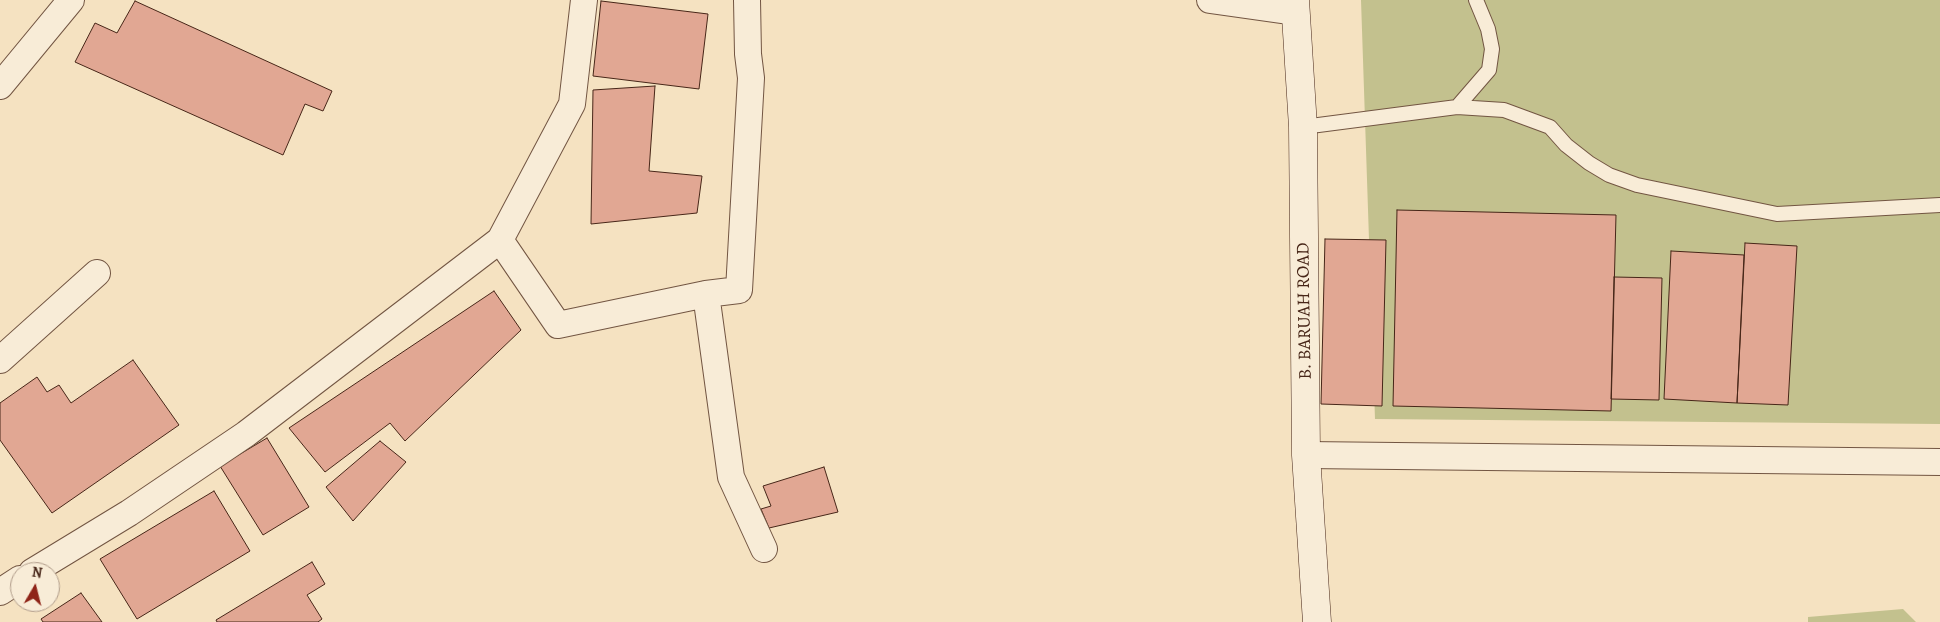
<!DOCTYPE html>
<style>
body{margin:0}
#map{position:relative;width:1940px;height:622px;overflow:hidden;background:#f5e2c1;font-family:Alegreya,serif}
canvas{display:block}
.north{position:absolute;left:10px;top:562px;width:50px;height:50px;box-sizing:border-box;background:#f8ecd7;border:1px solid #b19d8b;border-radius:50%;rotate:8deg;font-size:14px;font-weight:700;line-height:20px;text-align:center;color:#472618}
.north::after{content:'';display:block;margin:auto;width:18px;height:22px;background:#8f2418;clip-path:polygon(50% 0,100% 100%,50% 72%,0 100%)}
</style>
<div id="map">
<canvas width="1940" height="622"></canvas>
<div class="north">N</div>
</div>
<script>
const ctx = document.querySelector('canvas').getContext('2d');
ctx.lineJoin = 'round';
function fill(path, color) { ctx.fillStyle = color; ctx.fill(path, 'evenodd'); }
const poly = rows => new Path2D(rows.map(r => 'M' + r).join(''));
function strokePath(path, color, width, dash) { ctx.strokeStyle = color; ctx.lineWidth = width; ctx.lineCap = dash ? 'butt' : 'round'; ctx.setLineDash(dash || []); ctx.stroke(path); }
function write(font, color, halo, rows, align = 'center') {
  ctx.font = font + ' Alegreya,serif'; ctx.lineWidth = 4; ctx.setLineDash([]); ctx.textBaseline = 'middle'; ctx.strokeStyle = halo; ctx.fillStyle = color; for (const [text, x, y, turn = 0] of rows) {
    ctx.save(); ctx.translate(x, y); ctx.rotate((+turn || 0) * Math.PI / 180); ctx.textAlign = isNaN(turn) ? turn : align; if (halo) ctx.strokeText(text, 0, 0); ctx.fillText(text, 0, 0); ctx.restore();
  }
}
fill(poly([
 [1361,0,1940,0,1940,424,1375,419],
 [1903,609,1916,622,1808,622,1808,617]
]), '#c3c18e');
const building = poly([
 [135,1,332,91,323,111,305,104,283,155,75,62,95,23,117,33,135,1],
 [601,1,708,14,699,89,593,76,601,1],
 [655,86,649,171,702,176,697,213,591,224,593,90,655,86],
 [1397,210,1616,215,1611,411,1393,406,1397,210],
 [1325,239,1386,240,1382,406,1321,404,1325,239],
 [1745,243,1797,246,1788,405,1737,403,1745,243],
 [1671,251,1744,255,1737,403,1664,399,1671,251],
 [1614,277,1662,278,1659,400,1611,399,1614,277],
 [494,291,521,330,405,441,390,423,325,472,289,428,494,291],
 [133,360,179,425,52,513,0,440,0,403,37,377,47,392,59,385,71,403,133,360],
 [267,438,309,507,263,535,220,466,267,438],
 [380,441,406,462,353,521,326,487,380,441],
 [824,467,838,512,769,528,761,509,771,506,763,486,824,467],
 [214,491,250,551,137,619,100,559,214,491],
 [312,562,325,584,307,595,322,619,318,622,217,622,216,620,312,562],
 [81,593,102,622,43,622,41,619,81,593]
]);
fill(building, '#e1a793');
strokePath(building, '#472618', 1);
const service = poly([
 [1457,107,1489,70,1492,49,1488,29,1476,0],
 [1303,127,1457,107,1504,110,1550,127,1566,145,1589,163,1609,175,1637,185,1777,214,1940,205]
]);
const minor = poly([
 [1210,0,1295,12],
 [0,86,71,0],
 [500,240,558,325,706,294,731,477,764,549],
 [706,294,739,290,751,78,748,54,747,0],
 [0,360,97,273],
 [1306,455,1940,462],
 [32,572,129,513,246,434,500,240,572,104,584,0],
 [0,592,20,579]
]);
const secondary = poly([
 [1295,0,1303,127,1306,455,1317,622]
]);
strokePath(service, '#725542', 16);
strokePath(minor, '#725542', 28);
strokePath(secondary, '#472618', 29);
strokePath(service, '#f8ecd7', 14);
strokePath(minor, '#f8ecd7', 26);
strokePath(secondary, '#f8ecd7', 28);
write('18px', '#472618', '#f8ecd7', [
 ["B. BARUAH ROAD",1305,311,-91]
]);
</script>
